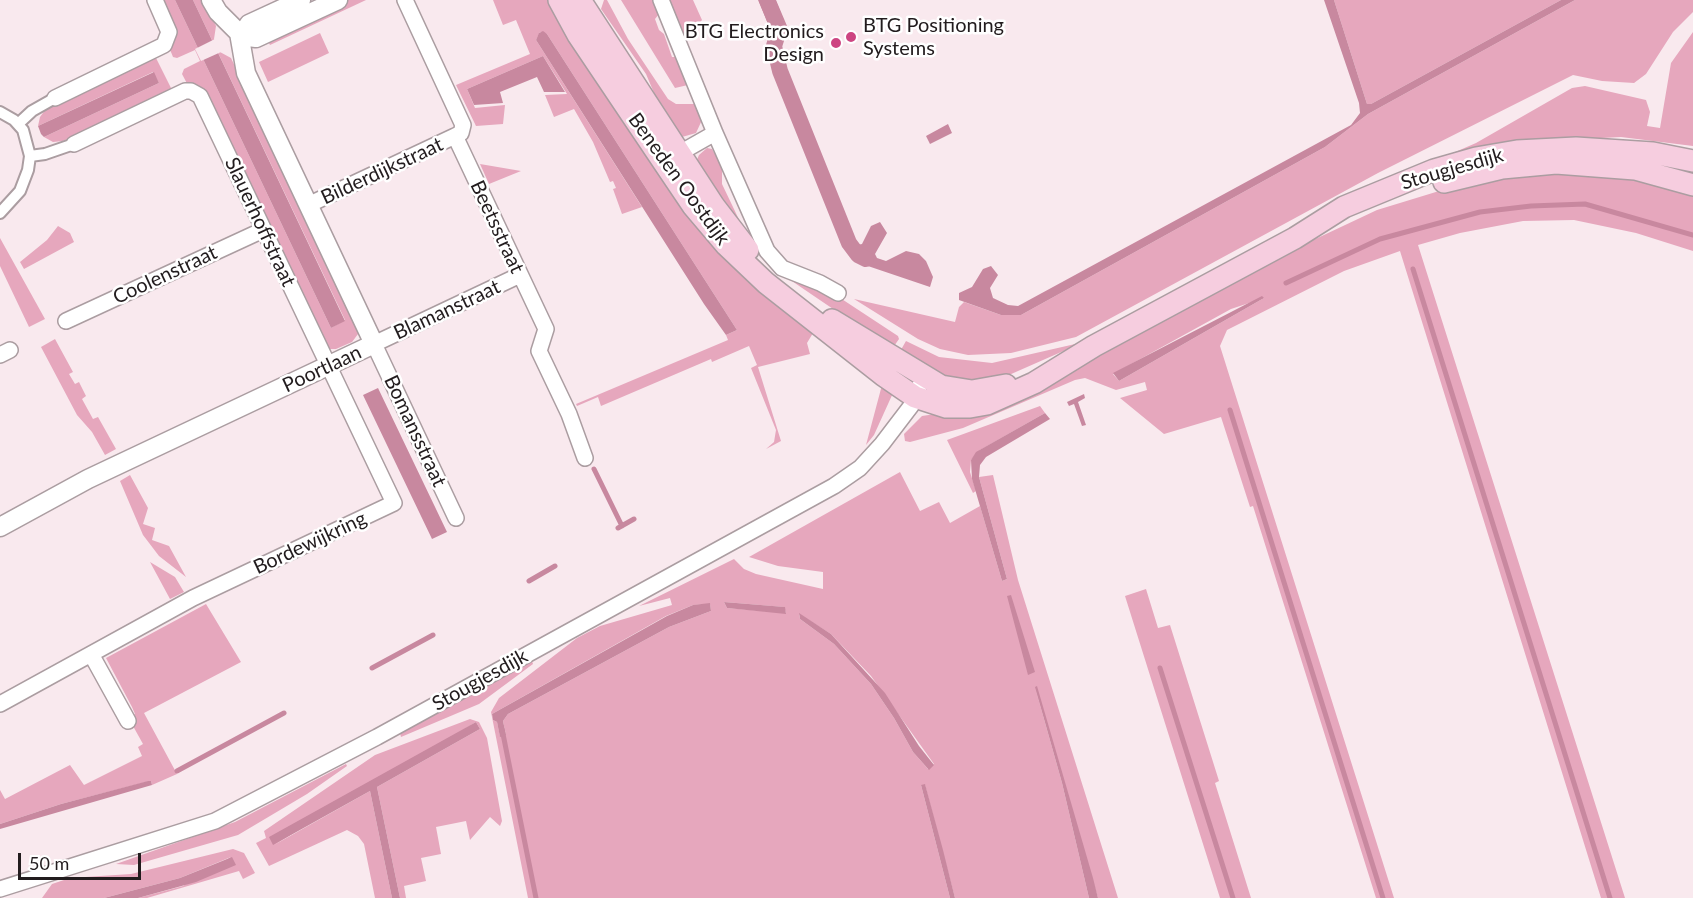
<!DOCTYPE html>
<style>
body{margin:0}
#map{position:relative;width:1693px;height:898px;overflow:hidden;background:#f9e9ee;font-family:Lato,sans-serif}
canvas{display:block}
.scale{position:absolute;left:18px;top:853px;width:123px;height:27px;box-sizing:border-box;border:3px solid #221c1e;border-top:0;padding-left:8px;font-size:18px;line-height:21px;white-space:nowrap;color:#221c1e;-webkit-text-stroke:4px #fff;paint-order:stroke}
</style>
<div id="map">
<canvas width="1693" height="898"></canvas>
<div class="scale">50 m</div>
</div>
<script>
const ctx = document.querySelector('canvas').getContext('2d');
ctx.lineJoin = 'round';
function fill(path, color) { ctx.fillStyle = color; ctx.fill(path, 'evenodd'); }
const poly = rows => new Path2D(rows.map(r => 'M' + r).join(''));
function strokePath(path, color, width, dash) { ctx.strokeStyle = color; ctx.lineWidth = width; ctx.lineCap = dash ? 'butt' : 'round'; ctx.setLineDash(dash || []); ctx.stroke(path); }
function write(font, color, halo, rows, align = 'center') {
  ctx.font = font + ' Lato,sans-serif'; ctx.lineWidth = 5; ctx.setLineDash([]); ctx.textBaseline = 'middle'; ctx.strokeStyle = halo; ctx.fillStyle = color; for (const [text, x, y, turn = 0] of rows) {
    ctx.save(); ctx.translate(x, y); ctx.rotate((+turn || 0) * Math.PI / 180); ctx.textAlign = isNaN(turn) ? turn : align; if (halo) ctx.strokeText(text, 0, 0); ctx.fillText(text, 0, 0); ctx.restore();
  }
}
fill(poly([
 [162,0,175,0,331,328,345,320,193,0,204,0,216,26,214,39,220,52,231,58,361,330,352,342,336,349,327,349,182,74,184,69,200,61,195,50,177,58,173,57,169,47],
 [348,0,366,0,270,45,267,39],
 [493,0,554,0,660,168,816,328,807,343,810,354,758,367,781,441,766,449,774,442,776,430,751,368,757,365,749,346,712,362,711,359,601,406,598,397,577,406,576,404,728,340,726,335,737,330,547,34,540,32,536,40,642,207,622,214,613,189,616,188,613,181,610,182,593,142,574,109,554,117,545,95,567,94,543,56,467,89,475,108,505,105,503,124,476,126,456,85,530,54,516,20,503,25],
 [604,0,607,0,628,39,668,99,676,104,696,104,702,120,696,133,682,137,668,126,646,74,601,9],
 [621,0,653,0,659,14,655,19,659,30,664,34,672,57,677,57,688,85,675,88],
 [670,0,693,0,702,20,689,36,683,33],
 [1334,0,1561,0,1371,104,1367,104],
 [1575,0,1693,0,1693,12,1673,32,1646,74,1634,83,1602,81,1573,75,1378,173,1076,337,1011,353,968,355,940,349,918,339,854,299,955,322,959,307,964,302,1001,315,1021,315,1325,147,1368,114],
 [1693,32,1693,146,1621,137,1563,140,1446,156,1476,143,1572,88,1585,86,1646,100,1650,112,1647,126,1660,128,1671,63],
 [320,33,329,53,268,82,259,62],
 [155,56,172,90,63,141,53,142,44,137,159,83,153,72,38,126,40,117,48,106],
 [707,148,712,149,717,158,722,168,722,184,743,228,752,235,749,244,696,162,699,155],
 [480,164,521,171,489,184],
 [1602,170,1693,195,1693,251,1636,233,1574,220,1523,221,1460,233,1418,245,1625,898,1601,898,1400,251,1344,271,1227,330,1220,346,1394,898,1376,898,1253,506,1250,507,1221,417,1164,434,1120,398,1147,390,1145,382,1116,390,1085,378,1075,380,963,428,910,442,905,441,904,434,922,416,948,412,1377,210,1498,173],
 [1264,298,1119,381,1113,374,1231,309],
 [58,226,70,233,74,242,24,269,20,262,47,240],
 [0,238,45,319,29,327,0,266],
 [783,275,825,288,898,336,899,339,892,349],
 [55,339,73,372,69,374,75,384,79,382,86,396,82,399,93,419,98,417,116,449,105,455,92,432,77,415,41,347],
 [906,341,939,357,992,363,1084,342,993,382,947,381,898,355],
 [882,385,893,393,874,435,866,445],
 [1040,406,1045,413,980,450,971,460,970,472,976,491,973,493,947,440],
 [900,472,920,511,939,502,950,523,980,506,1002,581,1007,579,979,477,993,475,1018,580,1118,898,1098,898,1035,687,1062,783,1089,898,955,898,925,785,921,785,950,898,528,898,491,712,499,698,577,638,600,626,672,605,670,598,639,606,734,559,744,569,756,574,823,589,823,572,778,566,749,557],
 [724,602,784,607,786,613,727,608],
 [710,604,711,611,669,627,508,714,503,721,506,735,500,736,497,722,493,720,492,714,666,616,693,605],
 [799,614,831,634,871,676,934,764,928,769,913,752,894,718,871,684,834,644,800,619],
 [130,475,148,508,143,524,155,528,152,540,169,546,186,577,159,556,143,535,120,481],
 [150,562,175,577,184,592,170,599],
 [1146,589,1158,628,1170,625,1219,781,1215,783,1251,898,1220,898,1125,596],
 [206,604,241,662,144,713,177,774,152,785,151,781,146,782,61,804,0,824,0,790,5,799,70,765,84,785,142,756,138,747,143,744,128,717,135,714,132,707,106,658],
 [532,661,533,664,479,704,401,737,400,733],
 [470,719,479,722,487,738,502,821,500,826,490,817,470,840,466,821,436,827,441,854,421,858,426,881,404,886,406,898,400,898,377,787,480,729,476,722,274,845,370,791,392,898,375,898,364,844,358,836,347,830,269,866,256,843,266,838,264,831,375,755],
 [346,764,347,766,307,794,238,835,134,865,116,864,235,822],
 [233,849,244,853,255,873,243,879,239,871,147,898,138,898,183,886,231,857,180,878,104,898,42,898,52,884,70,878,131,874]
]), '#e6a7bd');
fill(poly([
 [175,0,193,0,345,321,331,328],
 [758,0,776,0,790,33,775,40],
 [1324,0,1334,0,1367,104,1371,104,1561,0,1575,0,1368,114,1325,147,1021,315,1001,315,959,300,959,293,972,287,983,269,991,266,998,275,990,288,993,298,1008,305,1018,306,1351,125,1360,113,1359,103],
 [543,31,547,34,737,330,726,335,704,304,536,40,539,33],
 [543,56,565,92,544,92,537,77,500,92,503,103,474,105,467,89],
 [154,72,159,83,44,137,41,134,38,126],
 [948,124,952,133,930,144,926,136],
 [880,222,887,233,875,254,877,258,886,261,906,251,919,254,926,261,933,277,930,287,859,263,853,258,848,247,862,244,871,226],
 [1262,296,1264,298,1119,381,1113,373],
 [378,388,447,532,432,539,363,395],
 [1084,394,1085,398,1078,402,1086,425,1082,426,1074,404,1069,406,1067,402],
 [1045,413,1050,419,986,457,980,465,979,477,1007,579,1002,581,972,479,971,460,976,452],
 [1011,595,1035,672,1028,675,1007,596],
 [724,602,785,607,786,614,727,608],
 [710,603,711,611,669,627,508,714,503,721,506,735,500,737,497,722,493,720,492,714,667,616,693,605],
 [799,613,831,634,885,693,919,746,934,765,929,770,913,752,894,718,871,684,834,644,800,619],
 [1037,686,1093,878,1098,898,1089,898,1062,783,1035,687],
 [476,722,480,729,377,787,400,898,392,898,370,791,273,845,269,837],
 [148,781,151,781,152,785,0,829,0,824,61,804],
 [925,784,943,850,955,898,950,898,921,785],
 [232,857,236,865,196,882,138,898,104,898,180,878]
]), '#c8889f');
fill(poly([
 [215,39,221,52,201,61,195,49]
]), '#f9e9ee');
strokePath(poly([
 [1413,269,1610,898],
 [1286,283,1380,239,1480,212,1531,206,1585,204,1693,235],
 [1230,410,1383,898],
 [594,469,622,526],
 [618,528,634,519],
 [529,581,555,566],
 [372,668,433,635],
 [1160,668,1233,898],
 [502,729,536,898],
 [177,771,284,713]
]), '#c8889f', 5);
strokePath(poly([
 [767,0,779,30,774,46,780,71,849,243,858,255,866,259]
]), '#c8889f', 16);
const pedestrian = poly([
 [0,112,14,120,23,130,30,156,28,170,20,191,0,213],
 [18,124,32,111,55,98],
 [30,156,45,154,74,144]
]);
const minor = poly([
 [405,0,463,125,461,133,455,136,546,329,539,351,569,414,585,458],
 [661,0,715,133,767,251,782,268,820,283,838,293],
 [55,98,164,45,169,32,155,0],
 [671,158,715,133],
 [308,205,455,136],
 [66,321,263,230],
 [0,355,10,350],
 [456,518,374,344,520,275],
 [91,654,128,721],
 [0,704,193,598,394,503,200,96,191,91,185,91,74,144],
 [0,889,215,821,377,737,834,486,860,468,882,444,911,406,919,387]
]);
const tertiary = poly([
 [301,0,249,24,241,36,256,38,338,0],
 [0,527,88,479,374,344,246,73,239,33,218,12,211,0]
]);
const secondary = poly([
 [559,0,578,35,664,163,693,206,726,245,766,283,883,375,915,397,946,407,970,407,987,404,1034,383,1094,346,1295,238,1344,207,1434,170,1476,158,1517,151,1576,148,1653,153,1693,161],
 [580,0,714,206,748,250],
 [1444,182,1502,168,1556,163,1635,169,1693,185],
 [832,320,941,386,972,391,1006,385]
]);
strokePath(pedestrian, '#ab9da1', 14);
strokePath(minor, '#ab9da1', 18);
strokePath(tertiary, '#ab9da1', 21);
strokePath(secondary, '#ab9da1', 24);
strokePath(pedestrian, '#fff', 10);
strokePath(minor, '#fff', 15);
strokePath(tertiary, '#fff', 18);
strokePath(secondary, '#f6cddf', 21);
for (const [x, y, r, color] of [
 [851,37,6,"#cd4582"],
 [836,43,6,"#cd4582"]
]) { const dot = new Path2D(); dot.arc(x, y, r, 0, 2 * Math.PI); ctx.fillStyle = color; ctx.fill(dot); strokePath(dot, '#fff', 2); }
write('20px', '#221c1e', '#fff', [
 ["BTG Positioning",863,26],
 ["Systems",863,49],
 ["BTG Electronics",824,32,"right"],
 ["Design",824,55,"right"]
], 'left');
write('20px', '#221c1e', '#fff', [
 ["Stougjesdijk",1452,169,-16],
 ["Bilderdijkstraat",382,171,-25],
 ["Beneden Oostdijk",679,179,54],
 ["Slauerhoffstraat",260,222,65],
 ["Beetsstraat",497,227,65],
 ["Coolenstraat",165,275,-25],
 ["Blamanstraat",447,310,-25],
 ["Poortlaan",322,369,-25],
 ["Bomansstraat",415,431,65],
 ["Bordewijkring",310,543,-25],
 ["Stougjesdijk",480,680,-29]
]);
</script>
